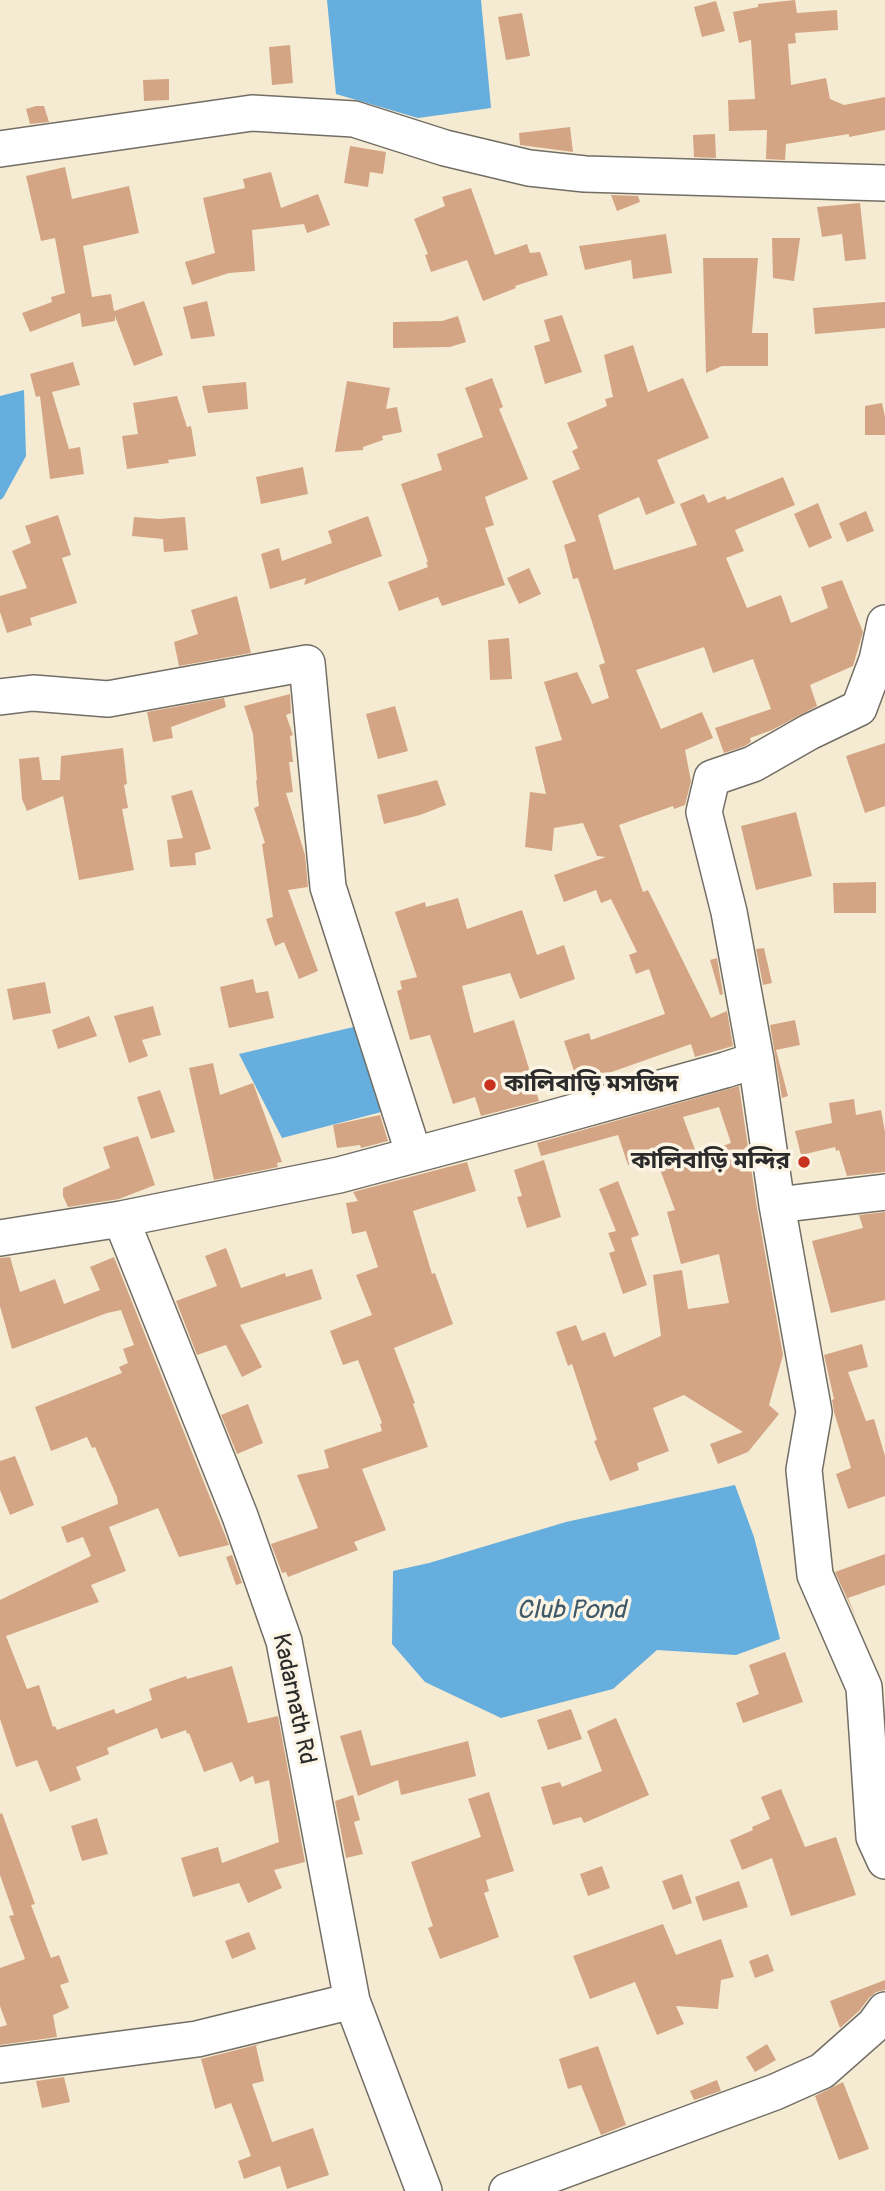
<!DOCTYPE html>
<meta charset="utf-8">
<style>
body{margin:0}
canvas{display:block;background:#f5ebd2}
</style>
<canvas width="885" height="2191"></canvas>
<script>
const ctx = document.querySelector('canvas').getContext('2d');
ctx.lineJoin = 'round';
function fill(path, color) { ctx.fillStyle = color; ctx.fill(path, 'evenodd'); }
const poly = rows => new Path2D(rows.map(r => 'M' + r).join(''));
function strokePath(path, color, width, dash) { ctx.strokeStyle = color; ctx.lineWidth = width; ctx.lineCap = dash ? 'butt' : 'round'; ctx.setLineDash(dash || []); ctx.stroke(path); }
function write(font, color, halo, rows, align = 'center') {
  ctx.font = font + ' Pangolin,"Noto Sans Bengali",sans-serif'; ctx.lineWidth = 7; ctx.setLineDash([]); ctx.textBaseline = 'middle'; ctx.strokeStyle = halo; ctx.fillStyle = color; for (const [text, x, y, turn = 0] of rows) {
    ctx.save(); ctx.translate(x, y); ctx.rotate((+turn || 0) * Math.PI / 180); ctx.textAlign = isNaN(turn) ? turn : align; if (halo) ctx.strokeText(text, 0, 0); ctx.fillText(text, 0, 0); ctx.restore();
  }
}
fill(poly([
 [327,0,481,0,491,108,418,118,336,94],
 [24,390,26,456,3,498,0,500,0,396],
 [362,1025,385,1111,282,1138,239,1054],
 [735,1485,754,1537,780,1639,736,1655,657,1650,613,1689,501,1718,425,1682,392,1644,393,1571,429,1563,566,1522]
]), '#65aedd');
fill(poly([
 [795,0,797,13,837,10,838,30,795,33,796,43,788,44,791,85,826,78,830,99,844,105,885,97,885,130,849,137,849,134,786,144,785,160,766,159,767,130,729,131,728,100,755,99,751,40,739,43,733,12,758,7,758,4],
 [716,1,725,31,702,37,694,7],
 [522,13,530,56,506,60,498,17],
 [290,45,293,83,272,85,269,47],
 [169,79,169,100,144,101,143,80],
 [36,106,44,106,49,122,30,124,26,109],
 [570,127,573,152,520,145,519,133],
 [715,134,716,158,694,157,693,135],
 [350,146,386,152,383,174,370,172,368,187,344,183],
 [65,167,72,199,129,186,139,233,83,246,92,297,111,294,114,311,144,301,163,355,134,366,115,316,115,321,82,327,80,313,30,332,22,313,52,302,51,297,65,293,55,238,41,241,26,176],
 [271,172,281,208,318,194,330,225,307,233,304,224,252,230,255,271,229,273,192,285,185,262,215,253,203,198,245,188,243,179],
 [471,188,495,255,527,244,530,253,540,252,548,275,515,286,516,288,483,301,467,260,431,272,425,255,428,254,414,219,445,206,442,197],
 [611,195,638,196,640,202,617,211],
 [860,203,866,259,845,261,842,234,822,237,817,207],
 [666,234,672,273,633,279,631,260,585,270,579,246],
 [772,238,800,238,794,281,773,278],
 [703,258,758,258,752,333,768,333,768,366,722,366,706,373],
 [207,301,215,336,191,339,183,307],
 [885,302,885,328,815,334,813,308],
 [562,315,582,372,545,384,534,346,550,341,544,320],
 [458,316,466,342,450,347,393,348,393,322,442,321],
 [633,345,648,392,683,378,709,438,657,460,675,503,646,515,639,497,598,515,614,570,697,545,680,504,704,494,708,503,725,496,727,500,783,477,795,505,735,530,744,551,726,558,747,608,781,595,791,623,828,608,821,587,842,580,863,632,853,666,810,685,817,706,772,730,750,738,751,742,745,746,724,753,715,728,771,709,753,659,713,673,704,647,636,670,661,729,702,712,713,738,685,750,691,781,685,805,674,809,673,806,619,825,643,892,648,890,711,1018,727,1011,733,1046,695,1057,691,1044,603,1075,605,1082,580,1089,564,1041,589,1033,591,1040,665,1014,649,969,636,974,629,955,637,952,611,899,601,903,596,890,564,902,554,875,606,857,597,856,583,823,554,828,552,851,525,847,530,792,546,794,535,747,562,740,544,682,577,672,592,704,609,698,599,665,605,663,578,578,573,579,564,545,576,541,552,481,580,469,572,451,578,448,567,423,607,406,605,399,613,397,604,355],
 [73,362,80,385,52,392,69,449,80,447,84,474,50,479,40,396,36,397,30,374],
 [492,378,503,407,499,409,528,479,485,497,494,525,485,528,505,585,442,606,438,597,399,611,388,582,428,567,426,562,428,562,401,484,442,470,437,454,483,437,465,388],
 [347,381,390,388,386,409,397,407,402,432,382,436,383,440,363,447,363,450,335,452],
 [246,382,248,409,208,413,202,386],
 [177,396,187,427,191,426,196,456,168,460,169,463,127,469,122,436,138,434,133,403],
 [882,403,885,417,885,435,865,435,865,406],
 [303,467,308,494,261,504,256,477],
 [818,503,832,538,809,548,794,514],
 [866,511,874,531,847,542,839,523],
 [58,515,71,555,62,558,77,603,30,618,32,625,7,633,0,612,0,596,27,588,12,551,31,543,25,526],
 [368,516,382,556,304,585,306,578,270,589,261,554,279,548,282,561,332,543,328,531],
 [134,517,159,519,185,517,188,550,164,552,163,539,132,536],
 [529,568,541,594,519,604,507,578],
 [237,596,251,653,179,666,174,642,198,634,191,610],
 [509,638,512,679,490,680,488,640],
 [290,694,291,713,286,715,293,735,290,736,293,762,289,762,293,792,286,793,305,855,308,887,288,890,318,971,299,979,284,942,275,946,266,919,273,917,262,844,265,843,254,808,259,806,256,781,257,780,253,734,244,706],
 [224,698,226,707,171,727,173,738,153,742,147,712],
 [395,706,408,751,378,759,366,714],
 [885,743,885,806,865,813,846,756],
 [123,748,127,784,124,785,128,808,122,809,134,870,79,880,63,796,27,811,22,799,19,759,39,757,42,780,60,780,61,756],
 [437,780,446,805,420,815,384,824,377,795],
 [192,790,211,849,195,853,196,865,170,867,167,840,183,838,171,796],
 [796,812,812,876,756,890,741,826],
 [876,882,876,913,834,913,833,883],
 [458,898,467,929,522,910,537,955,564,945,575,979,520,999,510,973,462,986,474,1033,514,1020,539,1101,481,1116,475,1097,453,1104,430,1035,410,1040,397,991,402,989,400,981,417,977,395,912,425,902,426,907],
 [764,948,772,983,763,985,756,949],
 [717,958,723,994,720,995,710,960],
 [253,979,256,993,268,991,274,1018,229,1028,220,987],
 [45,982,51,1013,13,1020,7,989],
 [153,1006,161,1035,142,1040,148,1056,129,1063,114,1016],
 [89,1016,97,1036,58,1049,52,1030],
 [795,1020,800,1045,776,1050,788,1096,782,1098,770,1025],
 [213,1063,220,1095,253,1083,282,1162,277,1163,278,1167,214,1180,189,1068],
 [739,1086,757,1208,783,1355,769,1405,779,1414,748,1452,718,1464,710,1444,743,1432,684,1395,653,1408,669,1451,637,1463,639,1470,610,1481,594,1441,597,1440,572,1364,568,1366,556,1332,576,1325,582,1341,605,1332,614,1357,661,1336,653,1275,682,1270,688,1309,729,1303,719,1254,681,1264,667,1212,675,1210,655,1156,628,1165,618,1135,541,1156,537,1143],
 [719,1107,731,1143,697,1155,683,1117],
 [160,1090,175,1132,151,1139,137,1097],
 [854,1099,856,1115,881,1110,885,1132,885,1172,847,1176,839,1150,836,1151,835,1147,801,1155,795,1131,832,1123,829,1103],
 [380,1115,388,1141,361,1148,360,1145,337,1148,333,1125],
 [138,1136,155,1185,119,1199,68,1207,63,1196,63,1188,110,1168,103,1147],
 [544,1160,561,1217,527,1228,517,1197,522,1196,514,1170],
 [467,1162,476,1191,413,1211,432,1274,435,1273,453,1324,394,1348,415,1403,413,1404,428,1447,362,1469,386,1530,354,1542,358,1550,288,1577,286,1572,282,1573,271,1544,318,1528,297,1475,329,1468,324,1450,382,1431,380,1424,382,1423,358,1360,343,1365,330,1331,372,1315,356,1275,378,1267,366,1231,352,1234,346,1203,358,1201,353,1192],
 [618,1181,639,1235,631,1238,647,1285,623,1294,609,1253,615,1251,608,1233,616,1231,599,1189],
 [885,1212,885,1300,831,1313,812,1241,863,1228,859,1215],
 [226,1248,241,1288,285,1273,286,1277,312,1269,322,1299,240,1325,262,1367,242,1377,226,1345,197,1355,176,1301,217,1286,205,1256],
 [10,1257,20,1292,55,1279,64,1304,100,1290,90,1267,114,1257,229,1545,179,1557,158,1508,109,1527,126,1571,91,1585,99,1602,6,1636,27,1689,39,1685,53,1727,55,1726,57,1730,114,1709,116,1714,152,1700,149,1689,186,1676,187,1679,232,1666,248,1723,278,1716,305,1862,274,1870,282,1888,248,1903,239,1883,193,1897,181,1858,218,1847,222,1863,279,1842,269,1780,255,1784,253,1776,240,1782,232,1762,204,1772,189,1733,187,1734,186,1730,161,1739,157,1728,107,1748,109,1754,76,1767,81,1780,50,1792,37,1760,16,1767,0,1719,0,1600,91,1556,83,1537,67,1543,61,1527,118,1504,117,1497,95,1447,92,1448,87,1437,51,1451,35,1407,122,1373,119,1367,128,1363,123,1349,134,1345,121,1310,107,1313,12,1349,0,1306,0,1258],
 [862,1344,868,1367,848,1372,866,1421,874,1419,885,1456,885,1496,848,1509,836,1474,851,1468,834,1412,832,1400,834,1399,824,1355],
 [248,1404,263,1443,237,1454,221,1415],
 [15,1456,34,1505,10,1515,0,1490,0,1461],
 [885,1554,885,1585,848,1598,857,1620,835,1572],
 [232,1555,242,1583,236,1585,226,1557],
 [785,1652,803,1702,743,1723,736,1703,759,1694,749,1665],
 [571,1709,582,1739,548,1750,537,1720],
 [616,1718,649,1795,584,1823,581,1817,553,1825,541,1787,560,1782,562,1787,602,1771,587,1731],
 [361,1730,371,1766,468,1741,476,1776,401,1795,398,1780,358,1796,340,1736],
 [781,1789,805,1847,836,1837,856,1895,791,1916,772,1858,742,1870,730,1840,753,1830,752,1827,770,1819,761,1797],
 [489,1792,514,1871,486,1880,489,1891,484,1893,499,1937,440,1959,428,1928,433,1926,411,1862,481,1837,468,1799],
 [353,1795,360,1820,354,1822,363,1854,346,1858,335,1801],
 [2,1813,35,1904,31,1905,51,1958,59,1955,69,1982,60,1985,69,2008,53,2015,57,2037,0,2045,0,2027,7,2025,0,2006,0,1968,25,1959,9,1916,14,1915,0,1875,0,1814],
 [97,1818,108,1854,82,1861,71,1826],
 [602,1866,610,1888,588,1896,580,1874],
 [682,1874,692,1903,673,1910,662,1881],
 [739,1881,748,1907,703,1921,695,1897],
 [663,1924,676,1955,721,1939,734,1977,721,1980,718,2009,676,2006,684,2024,657,2035,635,1982,590,1999,573,1956],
 [249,1932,256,1949,232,1959,225,1941],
 [768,1954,774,1971,755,1978,749,1961],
 [885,1980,885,1990,876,1992,869,1998,859,2011,840,2028,830,2001],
 [260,2044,256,2046,264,2081,252,2084,272,2142,313,2128,329,2175,287,2189,280,2166,244,2179,238,2161,251,2156,231,2103,215,2109,201,2059],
 [767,2044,776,2060,755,2072,746,2057],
 [598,2046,626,2125,601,2135,581,2085,568,2089,559,2059],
 [64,2077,70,2102,42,2108,36,2081],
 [717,2080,721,2091,694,2100,690,2091],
 [843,2082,869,2149,839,2160,815,2096]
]), '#d4a585');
const minor = poly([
 [0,149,252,113,354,119,445,148,529,168,585,174,885,183],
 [0,697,33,693,108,699,307,663,328,887,414,1155],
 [756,1060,777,1205,814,1412,804,1470,815,1575,864,1687,874,1837,885,1861],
 [777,1205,885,1192],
 [121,1219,240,1516,284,1641,352,2001,424,2191],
 [0,1238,121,1219,339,1175,545,1120,725,1070,756,1060,729,912,704,812,712,778,753,764,809,732,859,708,877,660,885,623],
 [0,2065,197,2039,352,2001],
 [507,2191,775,2092,822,2071,874,2025,885,2010]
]);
strokePath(minor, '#726e65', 38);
strokePath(minor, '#fff', 35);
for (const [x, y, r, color] of [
 [490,1085,7,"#c8321e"],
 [804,1162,7,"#c8321e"]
]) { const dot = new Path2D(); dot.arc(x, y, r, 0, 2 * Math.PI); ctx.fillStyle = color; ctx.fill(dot); strokePath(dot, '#fcf5e5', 2.5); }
write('bold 24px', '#2b2b2b', '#fcf5e5', [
 ["কালিবাড়ি মসজিদ",504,1085],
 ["কালিবাড়ি মন্দির",790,1162,"right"]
], 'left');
write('24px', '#2b2b2b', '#fcf5e5', [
 ["Kadarnath Rd",293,1699,78]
]);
write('italic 26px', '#3f5969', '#fcf5e5', [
 ["Club Pond",571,1611]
]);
</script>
